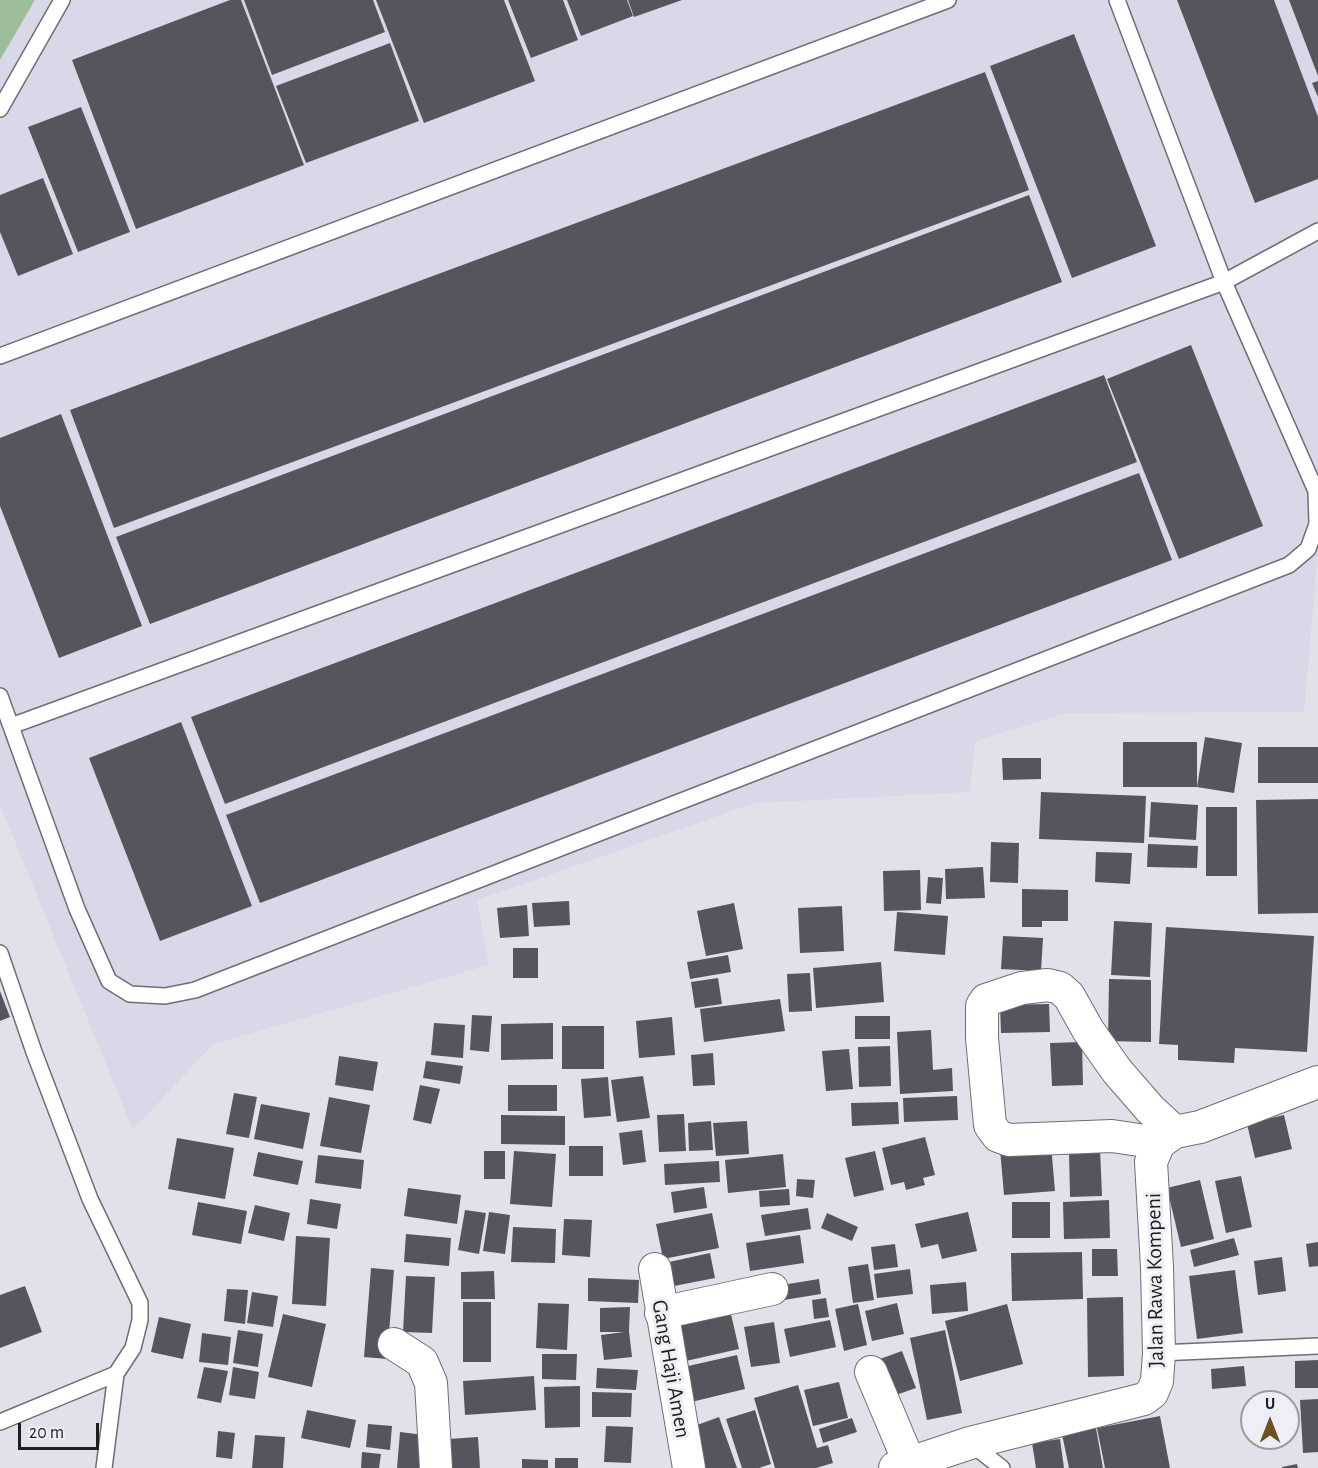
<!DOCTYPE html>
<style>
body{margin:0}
#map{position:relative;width:1318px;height:1468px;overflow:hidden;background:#e1e1e9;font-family:"Alegreya Sans",sans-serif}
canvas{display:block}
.north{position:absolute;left:1240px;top:1390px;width:60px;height:60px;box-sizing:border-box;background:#eeeef6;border:2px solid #9a9aa0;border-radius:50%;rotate:0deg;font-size:16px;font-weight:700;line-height:24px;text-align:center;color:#1d1d20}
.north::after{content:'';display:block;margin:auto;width:21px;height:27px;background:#6a5222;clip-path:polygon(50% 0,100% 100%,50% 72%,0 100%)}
.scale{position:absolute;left:18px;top:1423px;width:81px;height:27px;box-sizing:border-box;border:3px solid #1d1d20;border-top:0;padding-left:8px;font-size:18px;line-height:21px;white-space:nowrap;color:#1d1d20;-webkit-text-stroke:4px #eeeef6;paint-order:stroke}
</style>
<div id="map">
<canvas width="1318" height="1468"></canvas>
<div class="north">U</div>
<div class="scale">20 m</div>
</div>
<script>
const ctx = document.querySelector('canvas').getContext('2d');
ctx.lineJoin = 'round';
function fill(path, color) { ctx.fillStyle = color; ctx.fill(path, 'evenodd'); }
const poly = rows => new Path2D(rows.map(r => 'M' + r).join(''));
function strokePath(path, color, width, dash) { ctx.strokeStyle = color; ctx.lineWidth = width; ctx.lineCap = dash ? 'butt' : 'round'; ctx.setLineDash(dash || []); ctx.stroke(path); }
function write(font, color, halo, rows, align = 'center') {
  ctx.font = font + ' "Alegreya Sans",sans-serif'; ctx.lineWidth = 6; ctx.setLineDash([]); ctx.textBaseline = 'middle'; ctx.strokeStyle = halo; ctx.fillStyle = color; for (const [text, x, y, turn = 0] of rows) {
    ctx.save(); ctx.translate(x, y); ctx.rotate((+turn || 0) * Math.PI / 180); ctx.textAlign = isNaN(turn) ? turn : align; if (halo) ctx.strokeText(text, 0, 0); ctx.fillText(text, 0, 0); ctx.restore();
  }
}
fill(poly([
 [35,0,1318,0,1318,551,1304,712,1067,713,975,741,970,792,755,803,477,900,489,965,213,1044,133,1130,0,805,0,60]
]), '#d8d8e8');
fill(poly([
 [0,0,35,0,0,60]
]), '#9ebd9a');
fill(poly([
 [230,0,241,0,304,165,136,229,72,60],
 [244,0,373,0,385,32,272,75],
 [376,0,504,0,535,81,424,123],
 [508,0,563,0,578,40,531,58],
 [567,0,627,0,633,16,581,36],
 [628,0,682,0,634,17],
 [1177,0,1274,0,1318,117,1318,179,1255,203],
 [1289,0,1318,0,1318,76],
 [1074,34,1156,246,1072,278,990,66],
 [390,43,419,121,306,163,276,86],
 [985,72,1029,190,114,528,70,410],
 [1318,81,1318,97,1312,83],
 [81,107,130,232,78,252,28,127],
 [43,178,73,254,18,276,0,232,0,195],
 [1029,195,1062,282,150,624,116,537],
 [1191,345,1263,526,1179,559,1107,379],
 [1104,375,1137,462,225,804,191,717],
 [61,414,142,626,59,658,0,506,0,438],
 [1139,473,1172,560,260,903,226,815],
 [181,722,252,906,160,941,89,758],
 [1205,737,1242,743,1234,793,1197,787,1123,787,1123,742,1197,742,1197,787],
 [1258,747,1318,747,1318,783,1258,783],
 [1002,758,1041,758,1041,779,1003,780],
 [1041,792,1146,796,1144,843,1039,839],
 [1318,799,1318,913,1258,914,1256,800],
 [1151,802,1198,805,1196,840,1149,837],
 [1206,807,1237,807,1237,876,1206,876],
 [991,842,1019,843,1018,883,990,882],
 [1148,844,1198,846,1197,868,1147,867],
 [1096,852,1132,853,1130,884,1095,882],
 [983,867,985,898,946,899,945,869],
 [920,870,921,910,884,911,883,871],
 [928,877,943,878,941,904,926,903],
 [1022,889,1068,890,1068,921,1042,921,1042,927,1022,927],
 [569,901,570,925,534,927,532,903],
 [734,903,743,949,706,956,697,911],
 [527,905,529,936,500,938,497,908],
 [842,906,844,951,800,953,798,908],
 [897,912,948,916,945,955,894,951],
 [1114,921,1152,923,1150,977,1111,975],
 [1166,927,1314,936,1307,1052,1235,1048,1234,1063,1178,1060,1178,1045,1159,1044],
 [1003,936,1043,938,1041,971,1001,969],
 [513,948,538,948,538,978,513,978],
 [728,955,731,972,690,979,687,962],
 [881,962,884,1002,816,1008,813,968],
 [810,973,812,1011,789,1012,787,974],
 [718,978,722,1004,695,1008,691,982],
 [1109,979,1151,980,1151,1042,1108,1041],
 [0,991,10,1017,0,1021],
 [780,999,785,1031,704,1042,700,1009],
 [1049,1004,1050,1032,1001,1033,1000,1005],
 [472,1015,492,1016,489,1052,470,1050],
 [855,1016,890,1016,890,1039,855,1039],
 [672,1017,675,1055,639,1058,636,1021],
 [434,1023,465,1025,463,1058,431,1055],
 [553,1023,553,1059,501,1060,501,1024],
 [562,1026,604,1026,604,1069,562,1069],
 [931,1030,933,1070,952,1068,953,1091,900,1094,897,1032],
 [1082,1042,1083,1085,1052,1086,1050,1043],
 [890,1046,891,1086,859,1087,858,1047],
 [849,1049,853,1089,826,1091,822,1051],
 [713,1053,715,1085,693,1086,691,1055],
 [339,1056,378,1062,373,1091,335,1085],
 [426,1061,463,1066,460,1084,423,1078],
 [643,1076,650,1118,617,1122,611,1080],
 [608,1077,611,1116,584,1118,581,1079],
 [420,1085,440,1089,431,1124,413,1120],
 [508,1085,557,1085,557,1111,508,1111],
 [234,1093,257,1097,249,1138,226,1134],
 [957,1096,958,1120,904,1122,903,1098],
 [329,1097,370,1105,361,1153,320,1146],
 [898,1102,899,1124,852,1126,851,1103],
 [261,1104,310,1113,303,1149,254,1139],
 [684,1114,686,1151,659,1152,657,1115],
 [501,1115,565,1116,565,1145,501,1144],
 [1284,1115,1292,1149,1255,1158,1247,1124],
 [711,1121,713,1150,689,1151,688,1123],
 [747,1121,749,1154,716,1156,713,1123],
 [642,1130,646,1162,623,1165,619,1133],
 [925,1137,935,1175,923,1178,925,1185,906,1190,904,1182,891,1185,882,1148],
 [177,1138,234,1148,225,1199,168,1189],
 [1051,1145,1055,1191,1004,1195,1000,1149],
 [569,1146,603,1146,603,1176,569,1176],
 [1100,1149,1102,1196,1070,1197,1069,1150],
 [484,1151,505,1151,505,1179,484,1179],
 [514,1151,556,1154,552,1207,510,1204],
 [875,1151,884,1190,854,1197,845,1158],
 [258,1152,303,1161,298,1185,253,1176],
 [783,1154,786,1187,728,1193,725,1160],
 [318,1155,364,1160,361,1189,315,1183],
 [719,1161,720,1182,665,1185,664,1164],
 [1241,1176,1252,1227,1226,1233,1215,1181],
 [797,1179,815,1180,813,1198,796,1196],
 [1200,1180,1214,1239,1181,1247,1167,1188],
 [704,1187,707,1208,674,1213,671,1192],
 [408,1188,461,1195,457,1224,404,1216],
 [789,1189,790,1205,760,1207,759,1191],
 [310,1199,341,1204,337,1229,307,1224],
 [1109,1200,1110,1238,1064,1239,1063,1202],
 [198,1202,247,1211,241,1244,192,1235],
 [1012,1202,1050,1202,1050,1238,1012,1238],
 [255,1205,290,1213,284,1241,248,1233],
 [808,1208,811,1229,765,1236,761,1215],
 [465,1210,486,1213,479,1254,458,1250],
 [489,1212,510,1215,505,1254,483,1251],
 [968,1212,977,1251,942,1259,938,1244,921,1248,915,1224],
 [712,1213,719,1248,663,1259,656,1224],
 [827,1213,858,1227,852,1241,821,1228],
 [564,1219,592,1220,590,1257,562,1255],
 [513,1227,556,1229,555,1263,511,1262],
 [406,1234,451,1238,449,1266,404,1262],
 [800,1235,804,1263,750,1271,746,1243],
 [296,1236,330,1238,326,1306,292,1304],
 [1234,1238,1239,1255,1194,1267,1190,1250],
 [1318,1242,1318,1266,1309,1267,1306,1244],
 [895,1244,898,1267,874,1270,871,1247],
 [1092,1249,1117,1249,1118,1276,1092,1276],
 [1082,1252,1083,1299,1012,1301,1011,1253],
 [710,1253,715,1278,674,1286,669,1262],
 [1282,1257,1286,1291,1258,1295,1254,1261],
 [868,1264,874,1300,853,1303,848,1267],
 [371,1268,394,1270,387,1359,364,1357],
 [910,1269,913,1294,877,1298,874,1274],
 [1235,1270,1243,1333,1197,1339,1189,1276],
 [494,1271,495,1299,461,1299,461,1272],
 [406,1276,435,1277,432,1333,403,1332],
 [588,1278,639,1280,638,1303,588,1301],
 [819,1279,821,1294,784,1300,782,1285],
 [966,1282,968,1311,932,1314,930,1285],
 [25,1286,42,1332,0,1348,0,1295],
 [227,1289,248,1290,245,1324,224,1321],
 [252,1292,278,1296,273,1327,247,1323],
 [1123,1297,1124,1376,1088,1377,1087,1298],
 [826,1298,829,1317,814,1319,812,1300],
 [463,1302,491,1302,491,1362,463,1362],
 [538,1303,569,1304,567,1350,536,1348],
 [897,1303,904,1334,872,1341,865,1311],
 [858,1304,867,1345,844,1351,835,1309],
 [1007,1304,1023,1364,960,1381,945,1321],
 [630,1307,629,1331,632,1357,604,1360,601,1335,624,1332,600,1332,600,1308],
 [283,1314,326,1324,312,1387,268,1377],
 [731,1314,739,1349,677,1363,670,1328],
 [159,1317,191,1324,183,1359,151,1352],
 [830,1320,836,1347,790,1357,784,1329],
 [774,1322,780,1363,751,1367,744,1327],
 [238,1330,263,1334,258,1367,233,1363],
 [945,1330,962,1413,927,1420,910,1338],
 [202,1333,231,1337,228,1365,199,1362],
 [902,1351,916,1388,893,1396,880,1359],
 [542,1354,577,1354,576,1380,542,1379],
 [737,1355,745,1389,683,1404,675,1369],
 [1318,1360,1318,1388,1295,1388,1295,1361],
 [1244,1366,1246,1386,1212,1389,1211,1369],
 [204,1367,228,1371,221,1403,197,1398],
 [233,1367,259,1372,255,1399,229,1395],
 [597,1368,638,1370,636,1390,596,1388],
 [534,1376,536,1410,465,1415,463,1381],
 [839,1382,848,1418,813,1426,804,1390],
 [798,1385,817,1448,828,1445,833,1463,816,1468,775,1468,754,1398],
 [580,1386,580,1427,545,1428,544,1387],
 [592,1392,632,1393,631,1417,592,1417],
 [1318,1399,1318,1452,1303,1453,1300,1400],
 [307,1410,356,1420,350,1448,301,1438],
 [755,1410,771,1464,759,1468,742,1468,726,1419],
 [1160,1416,1170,1468,1105,1468,1097,1428],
 [719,1417,737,1468,704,1468,689,1428],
 [852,1418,857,1432,823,1443,819,1429],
 [368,1424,392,1426,390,1450,366,1447],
 [606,1426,633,1427,631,1463,604,1462],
 [1096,1428,1103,1468,1069,1468,1062,1434],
 [218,1431,235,1433,232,1459,216,1457],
 [400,1432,424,1435,421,1468,397,1468],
 [255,1435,285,1437,283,1468,252,1468],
 [478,1437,480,1468,451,1468,448,1439],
 [1060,1439,1064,1468,1036,1468,1032,1443],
 [362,1452,381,1454,379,1468,361,1468],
 [555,1458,578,1458,578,1468,555,1468],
 [522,1459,548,1460,548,1468,522,1468],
 [1297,1464,1298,1468,1282,1468,1282,1467]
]), '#55565d');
const lane = poly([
 [0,109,62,0],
 [0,356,948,0],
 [0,696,77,909,109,981,130,994,165,996,195,990,1289,565,1308,549,1317,524,1316,491,1224,282,1117,0],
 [11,726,1224,282,1318,231],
 [0,953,34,1052,90,1199,140,1303,140,1320,133,1348,116,1374,0,1422],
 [1159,1353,1318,1346],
 [970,1443,1002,1468],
 [104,1468,116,1374]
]);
const street = poly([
 [1159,1143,1112,1136,1009,1140,998,1136,990,1125,982,1038,982,1006,986,1000,1022,988,1048,985,1060,988,1069,996,1088,1030,1117,1071,1150,1109,1175,1132],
 [655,1269,689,1468],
 [661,1313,772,1289],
 [394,1344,422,1362,431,1383,436,1468],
 [871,1372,909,1462],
 [895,1468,970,1443,1144,1399,1152,1393,1157,1381,1159,1353,1157,1267,1151,1162,1159,1143,1175,1132,1200,1127,1318,1082]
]);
strokePath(lane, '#6e6e76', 18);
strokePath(street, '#6e6e76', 34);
strokePath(lane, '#fff', 15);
strokePath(street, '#fff', 32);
write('22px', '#1d1d20', '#eeeef6', [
 ["Jalan Rawa Kompeni",1155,1280,-91],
 ["Gang Haji Amen",671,1369,80]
]);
</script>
